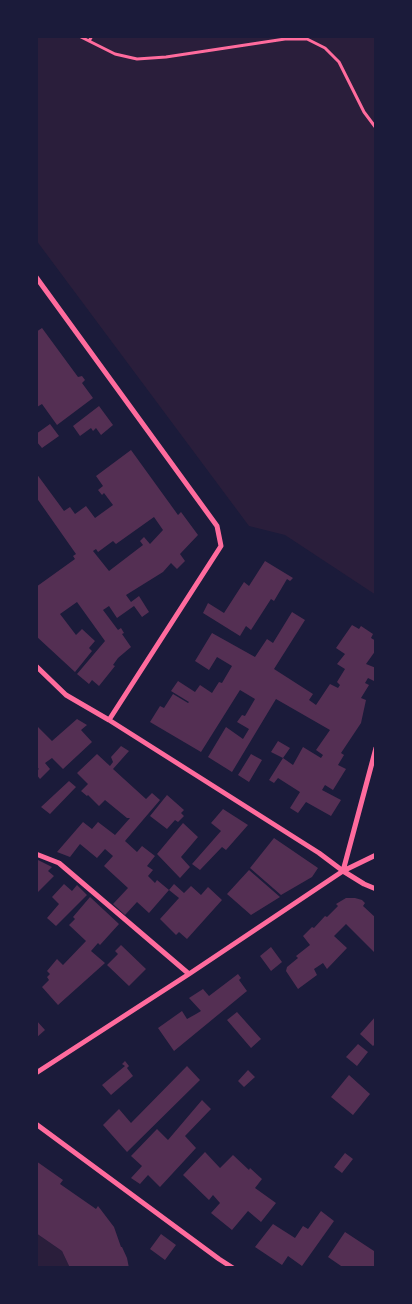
<!DOCTYPE html>
<style>
body{margin:0}
#map{position:relative;width:412px;height:1304px;overflow:hidden;background:#1b1b3a;font-family:Ubuntu,sans-serif}
canvas{display:block}
.frame{position:absolute;inset:0;border:38px solid #1b1b3a;pointer-events:none}
</style>
<div id="map">
<canvas width="412" height="1304"></canvas>
<div class="frame"></div>
</div>
<script>
const ctx = document.querySelector('canvas').getContext('2d');
ctx.lineJoin = 'round';
function fill(path, color) { ctx.fillStyle = color; ctx.fill(path, 'evenodd'); }
const poly = rows => new Path2D(rows.map(r => 'M' + r).join(''));
function strokePath(path, color, width, dash) { ctx.strokeStyle = color; ctx.lineWidth = width; ctx.lineCap = dash ? 'butt' : 'round'; ctx.setLineDash(dash || []); ctx.stroke(path); }
fill(poly([
 [36,36,376,36,376,595,285,535,249,526,36,240],
 [36,1233,62,1251,70,1268,36,1268]
]), '#2a1e3b');
fill(poly([
 [42,328,78,377,82,376,85,380,82,383,93,398,57,425,42,404,37,407,36,406,36,332],
 [99,406,113,425,101,435,96,428,93,431,91,428,80,436,73,426],
 [50,424,59,436,42,448,36,441,36,434],
 [131,450,178,515,181,512,198,535,180,554,185,561,177,569,171,563,163,572,126,595,131,602,139,596,149,612,142,617,134,606,117,618,109,606,103,610,118,630,121,628,124,633,122,634,131,647,118,658,113,665,115,666,99,686,92,680,89,684,77,674,105,641,77,602,60,614,76,635,82,629,95,641,89,648,92,651,75,672,36,636,36,587,75,559,73,556,76,554,36,497,36,473,64,511,70,507,75,514,86,506,95,518,113,505,104,493,102,495,98,490,103,486,96,476],
 [154,517,163,530,150,544,144,537,140,541,143,545,109,571,93,551,96,549,98,552,113,541,116,544],
 [265,561,293,578,290,581,287,579,274,601,271,599,251,630,246,626,240,636,203,613,208,603,224,613,244,582,249,586],
 [292,612,305,620,274,669,313,694,309,700,316,705,330,684,338,688,340,685,337,682,345,669,337,664,345,654,336,648,352,625,359,629,361,626,373,634,371,638,376,641,376,650,366,664,376,668,376,682,368,678,365,683,369,685,361,698,366,700,361,723,341,753,344,755,338,765,346,769,333,790,325,785,322,790,341,800,331,816,306,802,298,813,290,808,300,792,278,778,274,783,269,780,283,758,293,765,303,747,321,758,323,755,316,750,330,730,276,699,232,772,208,757,226,727,243,739,249,729,237,722,242,715,245,716,255,699,240,690,201,752,150,722,160,706,164,708,173,694,188,703,189,702,171,691,178,681,195,692,200,685,212,693,219,682,222,683,232,666,217,657,209,670,195,661,212,633,255,657,267,639,273,643],
 [77,719,87,725,81,730,92,742,63,769,52,758,45,763,50,769,40,779,36,774,36,771,39,769,36,766,36,729,38,727,52,741],
 [278,741,290,748,283,758,271,752],
 [121,746,129,751,113,769,146,799,152,793,160,800,125,841,137,852,142,846,155,856,147,866,153,870,148,876,155,883,157,880,169,890,149,913,137,902,125,915,113,904,128,888,104,866,113,856,105,849,97,858,80,844,70,857,57,852,83,822,92,829,98,822,115,835,130,818,127,818,105,800,99,806,88,795,87,796,81,791,88,784,77,773,97,754,110,766,113,762,111,757],
 [251,754,262,760,249,782,238,775],
 [69,781,76,787,50,814,41,807],
 [167,795,184,810,181,813,184,816,178,822,175,820,167,829,150,816],
 [223,809,248,825,226,850,222,847,200,870,192,864,221,831,211,823],
 [183,823,198,837,181,857,190,867,180,878,157,854],
 [274,838,318,868,312,877,281,895,250,868],
 [36,859,52,867,48,871,54,876,36,894],
 [249,870,280,897,251,915,227,894],
 [64,884,72,891,77,885,87,895,56,926,47,918,59,904,52,897],
 [174,884,184,893,191,886,201,895,208,887,222,900,187,939,179,932,176,935,160,919,179,898,169,890],
 [90,897,119,924,100,945,98,943,91,951,105,963,58,1005,42,987,49,980,47,977,50,974,47,971,57,959,63,965,86,941,69,925,75,919,73,917],
 [346,898,355,898,362,900,365,903,363,906,376,918,376,954,346,924,334,936,347,948,327,969,323,963,314,969,317,975,298,989,286,971,287,967,298,958,296,956,310,945,303,936,312,927,314,928,325,916,327,917,338,906,336,904],
 [121,945,146,969,129,986,107,965,118,954,115,951],
 [271,947,282,962,271,971,260,956],
 [238,974,241,978,239,980,247,991,174,1051,158,1028,182,1011,187,1019,196,1014,201,1011,189,998,203,989,209,996],
 [237,1012,261,1039,251,1048,227,1020],
 [376,1016,376,1043,373,1046,360,1034],
 [36,1020,45,1030,36,1038],
 [358,1044,368,1052,357,1066,346,1057],
 [125,1061,129,1066,127,1068,133,1076,111,1095,102,1085,125,1066,122,1064],
 [187,1066,200,1080,127,1152,103,1125,119,1109,131,1123],
 [248,1070,255,1077,244,1087,238,1081],
 [349,1075,370,1094,353,1115,331,1097],
 [202,1100,211,1109,185,1136,196,1148,160,1187,148,1175,140,1184,131,1178,142,1166,131,1156,157,1129,168,1140],
 [205,1152,220,1168,233,1155,249,1170,250,1168,262,1179,255,1188,276,1203,261,1222,248,1211,232,1230,211,1213,220,1203,213,1195,209,1200,183,1175],
 [345,1153,353,1159,342,1173,334,1167],
 [36,1161,63,1180,60,1184,96,1209,98,1206,114,1227,121,1247,122,1247,127,1258,129,1268,70,1268,62,1251,36,1233],
 [321,1211,334,1221,302,1266,288,1256,282,1265,255,1247,273,1224,295,1238,303,1226,308,1229],
 [345,1232,374,1251,376,1249,376,1268,344,1268,328,1257],
 [161,1234,176,1245,165,1260,150,1249]
]), '#542f53');
strokePath(poly([
 [79,36,115,54,137,59,166,57,285,39,307,39,325,48,339,62,364,112,376,128],
 [89,41,92,36]
]), '#ff6b9d', 3);
strokePath(poly([
 [36,277,217,526,221,546,109,720],
 [36,666,66,695,109,720,319,853,343,871,364,884,376,889],
 [36,854,59,863,189,974],
 [343,871,376,748],
 [36,1073,189,974,343,871,376,855],
 [36,1124,219,1259,233,1268]
]), '#ff6b9d', 5);
</script>
